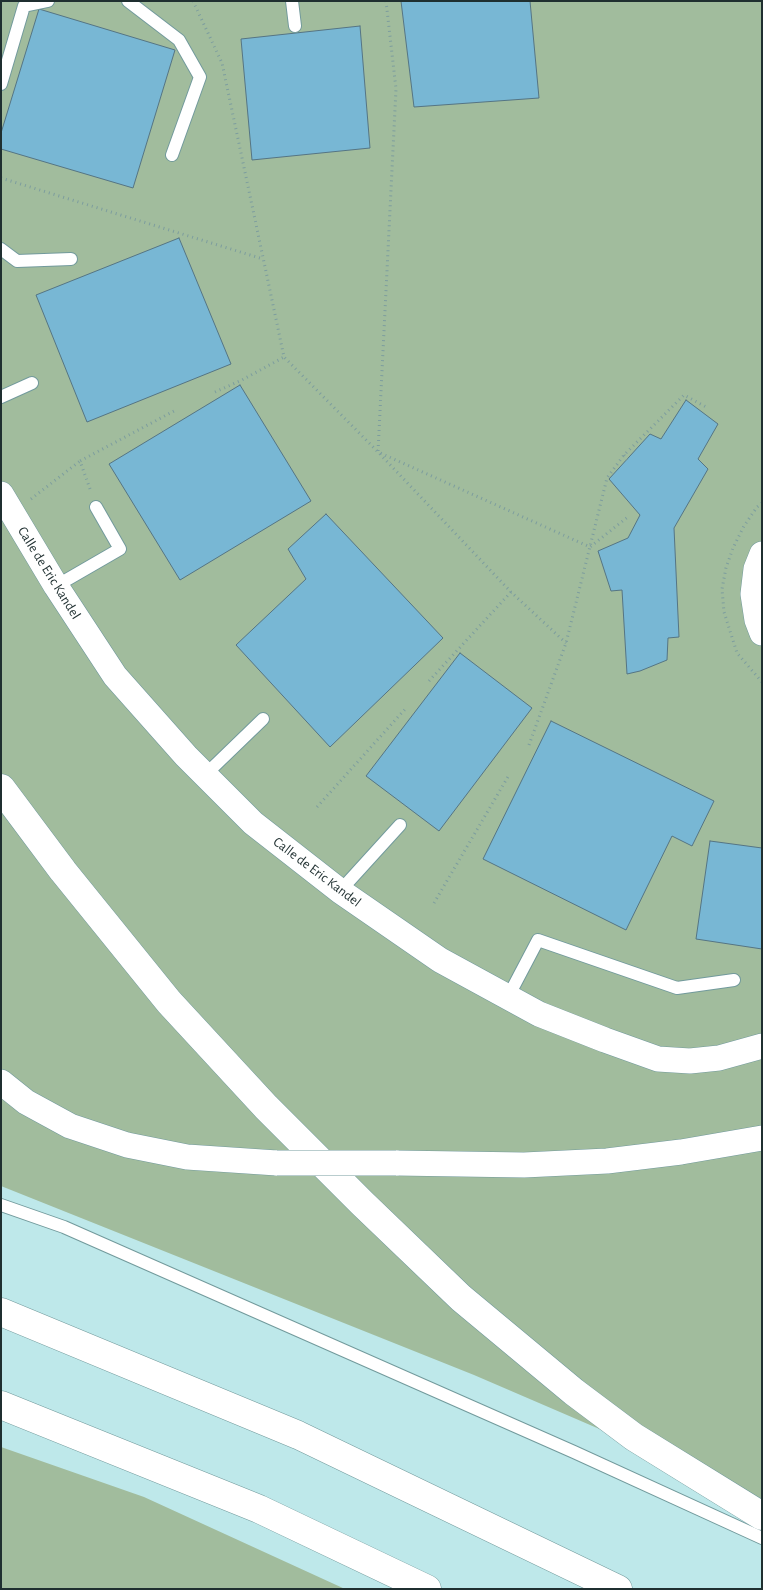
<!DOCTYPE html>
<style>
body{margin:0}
#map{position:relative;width:763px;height:1590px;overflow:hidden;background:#bee8ea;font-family:"Alegreya Sans",sans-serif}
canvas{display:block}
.frame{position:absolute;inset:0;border:2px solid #1f2f30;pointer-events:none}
</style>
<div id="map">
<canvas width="763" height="1590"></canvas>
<div class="frame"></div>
</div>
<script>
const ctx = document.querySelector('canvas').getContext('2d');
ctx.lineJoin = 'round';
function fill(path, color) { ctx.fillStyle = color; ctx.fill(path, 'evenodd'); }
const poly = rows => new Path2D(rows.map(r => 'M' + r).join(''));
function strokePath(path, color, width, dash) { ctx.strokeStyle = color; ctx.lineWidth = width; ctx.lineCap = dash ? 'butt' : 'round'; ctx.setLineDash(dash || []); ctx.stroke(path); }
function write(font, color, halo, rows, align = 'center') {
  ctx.font = font + ' "Alegreya Sans",sans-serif'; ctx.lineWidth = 5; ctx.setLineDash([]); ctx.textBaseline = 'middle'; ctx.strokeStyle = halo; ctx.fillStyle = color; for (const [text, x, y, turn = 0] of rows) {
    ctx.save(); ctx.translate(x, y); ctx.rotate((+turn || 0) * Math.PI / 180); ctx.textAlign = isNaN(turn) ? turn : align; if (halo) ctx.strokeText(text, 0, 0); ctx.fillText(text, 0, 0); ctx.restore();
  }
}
fill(poly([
 [1,1,762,1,762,1499,474,1375,1,1186],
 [1,1447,144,1497,345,1589,1,1589]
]), '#a1bc9d');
const building = poly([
 [401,1,530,1,539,98,414,107,401,1],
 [39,9,175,50,133,188,1,149,1,133,39,9],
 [360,26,370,148,252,160,241,39,360,26],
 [179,238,231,364,87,422,36,295,179,238],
 [240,385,311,501,180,580,109,464,240,385],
 [686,400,718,424,698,459,708,469,674,528,679,637,668,638,667,660,640,671,627,674,622,590,611,591,598,551,628,538,640,515,609,479,650,434,661,439,686,400],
 [326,514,443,638,330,747,236,645,306,579,288,549,326,514],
 [460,653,532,708,439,831,366,776,460,653],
 [551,721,714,801,692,846,672,836,626,930,483,859,551,721],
 [710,841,762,848,762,949,696,939,710,841]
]);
fill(building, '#78b7d4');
strokePath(building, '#557584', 1);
const lane = poly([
 [128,1,179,40,200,77,172,155],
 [292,1,295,26],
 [1,84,24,6,48,1],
 [1,249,17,261,71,259],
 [1,397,32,383],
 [56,586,120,549,96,507],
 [205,775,263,719],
 [340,891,400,825],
 [508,997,538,940,677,988,734,980],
 [1,1205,64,1227,574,1452,762,1538]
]);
const street = poly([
 [1,494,56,586,115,676,186,756,253,823,340,891,440,960,539,1014,605,1040,658,1059,690,1061,719,1058,762,1046],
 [762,554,756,569,753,594,757,620,762,633],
 [1,1082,26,1102,70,1126,127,1145,187,1157,277,1163],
 [396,1163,524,1165,607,1161,681,1152,762,1138]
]);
const highway = poly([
 [1,788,63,871,169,1002,266,1107,362,1203,461,1298,574,1392,634,1437,762,1516],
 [1,1312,298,1435,618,1589],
 [1,1405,259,1509,427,1589]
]);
strokePath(lane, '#729a9c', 14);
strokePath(street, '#729a9c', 26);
strokePath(highway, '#729a9c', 29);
strokePath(poly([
 [193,1,222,63,284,357,378,452,511,592,566,643],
 [386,1,396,89,378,452,590,547,629,516],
 [1,178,263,259],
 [215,392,242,380,284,357],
 [624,455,627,460],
 [90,489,80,461,174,411],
 [31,499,80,461],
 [762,503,757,507,744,526,733,548,726,568,722,589,724,612,737,653,762,682],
 [429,681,511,592],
 [529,745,566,643,607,478,624,455,684,395,708,408],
 [317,807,407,707],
 [434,903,509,775]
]), '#7d9d9e', 3, [1, 4]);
strokePath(lane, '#fff', 12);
strokePath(street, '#fff', 25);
strokePath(highway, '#fff', 28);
const streetBridge = poly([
 [277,1163,396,1163]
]);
strokePath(streetBridge, '#729a9c', 26, []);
strokePath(streetBridge, '#fff', 25);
write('14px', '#1f2f30', '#fff', [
 ["Calle de Eric Kandel",49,573,58],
 ["Calle de Eric Kandel",317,872,37]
]);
</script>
